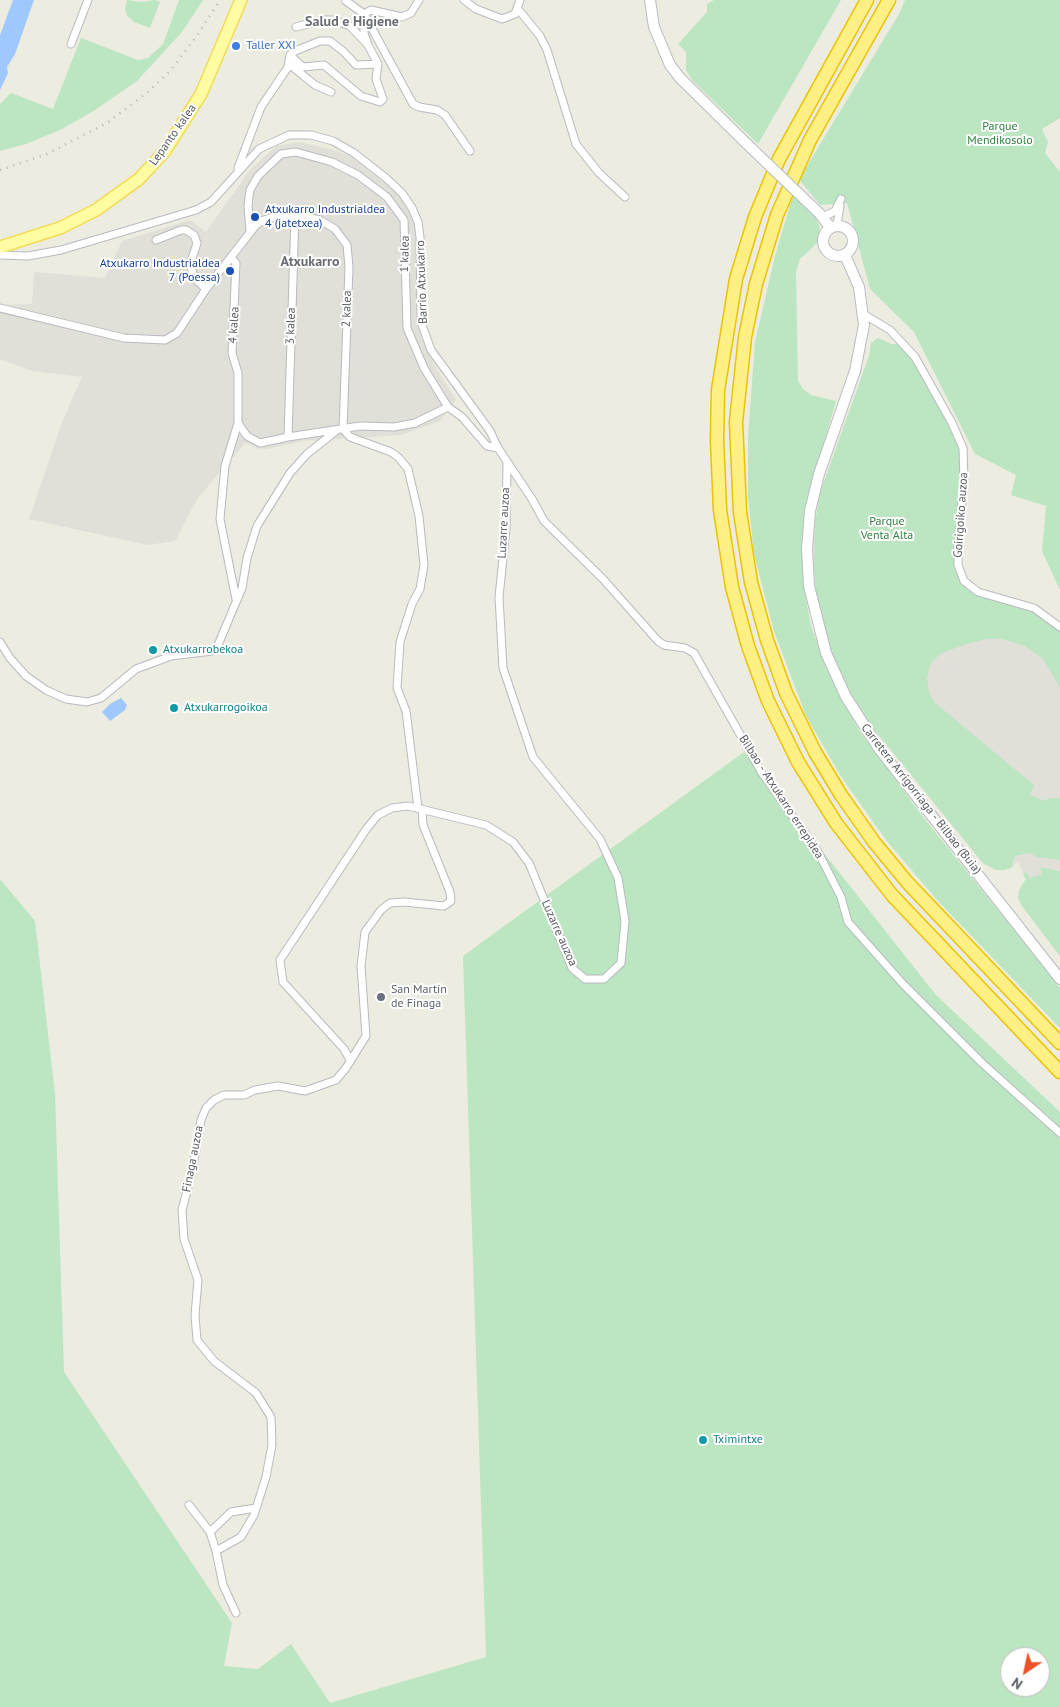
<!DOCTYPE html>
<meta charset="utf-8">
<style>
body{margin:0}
#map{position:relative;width:1060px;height:1707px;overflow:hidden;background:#edece0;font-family:"PT Sans",sans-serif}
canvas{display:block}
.north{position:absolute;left:1000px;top:1647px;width:50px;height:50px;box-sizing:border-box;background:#fff;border:1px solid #bdbec0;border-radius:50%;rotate:214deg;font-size:14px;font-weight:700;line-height:20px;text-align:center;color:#595c62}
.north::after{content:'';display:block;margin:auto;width:18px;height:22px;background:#ec5127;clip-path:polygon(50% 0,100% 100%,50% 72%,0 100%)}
</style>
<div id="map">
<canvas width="1060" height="1707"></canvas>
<div class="north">N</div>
</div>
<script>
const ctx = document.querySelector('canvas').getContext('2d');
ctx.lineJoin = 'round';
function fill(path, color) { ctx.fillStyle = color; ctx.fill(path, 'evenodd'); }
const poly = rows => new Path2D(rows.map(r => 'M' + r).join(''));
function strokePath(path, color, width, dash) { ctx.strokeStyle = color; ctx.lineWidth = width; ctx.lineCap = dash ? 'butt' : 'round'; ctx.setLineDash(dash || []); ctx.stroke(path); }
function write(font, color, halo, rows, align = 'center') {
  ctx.font = font + ' "PT Sans",sans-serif'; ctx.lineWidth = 4; ctx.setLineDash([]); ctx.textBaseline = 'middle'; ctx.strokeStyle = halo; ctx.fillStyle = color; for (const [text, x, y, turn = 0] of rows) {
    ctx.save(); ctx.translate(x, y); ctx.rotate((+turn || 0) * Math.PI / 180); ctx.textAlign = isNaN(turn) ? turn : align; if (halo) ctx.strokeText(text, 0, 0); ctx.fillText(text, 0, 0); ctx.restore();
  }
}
fill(poly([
 [300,142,337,151,351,157,393,190,404,202,412,216,416,234,416,320,421,337,433,363,456,400,440,421,401,435,303,441,267,449,257,448,245,443,197,499,175,541,148,545,29,519,63,420,82,377,32,371,0,359,0,305,32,304,34,272,105,278,122,241,190,220,206,232,250,170,266,155,277,146],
 [878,338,891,344,904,344,958,565,971,588,1060,627,1060,956,1022,906,1018,892,1026,879,1018,862,1011,868,1004,870,996,870,983,863,872,727,850,692,816,592,813,544,820,493,869,356,871,343]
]), '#e0dfd8');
fill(poly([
 [127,0,141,2,155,0,160,2,150,28,134,22,127,16,125,9],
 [179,0,203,0,182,32,137,81,92,112,62,129,26,144,0,151,0,104,11,93,53,109,81,38,138,60,148,58,163,44],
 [714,0,841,0,758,144,692,80,686,70,686,52,678,44,707,12,707,4],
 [905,0,1060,0,1060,118,1042,129,1048,142,1045,153,1060,172,1060,590,1042,551,1046,506,1011,495,1016,475,975,454,914,332,870,289,847,203,820,205,799,179,899,14],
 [793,195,815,217,820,228,817,243,800,259,796,272,798,381,803,389,811,395,836,401,817,466,802,550,804,589,811,626,825,665,859,730,920,813,1060,988,1060,1028,938,901,886,840,842,778,806,716,774,631,754,554,748,496,748,437,755,342,775,256],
 [878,338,891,344,904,344,915,357,963,448,958,565,971,588,1034,608,1060,627,1060,687,1043,659,1025,646,1002,639,987,639,970,643,941,653,930,664,927,678,929,693,935,703,1035,786,1029,794,1045,801,1050,798,1060,798,1060,860,1037,857,1030,853,1015,856,1011,868,1004,870,996,870,983,863,872,727,850,692,829,647,816,592,814,569,815,522,820,493,869,356,871,343],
 [744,752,936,995,1060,1112,1060,1707,0,1707,0,879,35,921,55,1094,64,1372,232,1623,224,1666,258,1669,291,1644,330,1703,486,1657,463,956],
 [1010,1657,1040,1657,1040,1687,1010,1687],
 [1040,867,1060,871,1060,956,1022,906,1018,898,1020,888,1026,879,1023,874,1026,872,1030,878,1042,874]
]), '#bce5c1');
fill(poly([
 [13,0,34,0,15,54,7,67,8,73,0,90,0,35],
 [121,698,127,705,125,710,110,721,102,712,110,704]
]), '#9ec8ff');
const street = poly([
 [464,0,476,9,502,19,515,14,520,0],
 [346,1,364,14,413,104,419,107,437,110,445,115,470,151],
 [518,9,540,36,547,50,576,144,599,173,625,197],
 [364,14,371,10,402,17,411,13,419,0],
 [364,16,364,33,367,42],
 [71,44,88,0],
 [290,55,303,67,324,65,361,96,380,102,383,99,376,79,378,64,368,45,350,26,333,20,322,20,296,27],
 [289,64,315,85,331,92],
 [238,168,261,107,288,67,290,55,295,51,320,41,330,41,344,52,356,65,378,64],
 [820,213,825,216,835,211,841,199],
 [837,225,840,206],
 [156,240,181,230,186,230,194,235,197,243,190,265,195,279,206,289],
 [0,255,28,256,61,250,196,210,211,202,259,149,289,135,311,135,333,141,354,153,386,178,402,193,412,208,418,222,420,237,421,322,431,350,490,431,498,448,532,499,544,521,603,579,658,641,664,645,685,648,694,653,762,773,818,852,841,897,848,922,903,984,982,1063,1060,1133],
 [231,258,236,263,232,353,238,373,238,423,225,466,220,519,236,599],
 [0,308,124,338,165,340,177,333,206,289,256,225,264,220,279,216,295,215,320,220,335,229,347,245,349,267,343,429],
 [865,315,890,330,915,357,952,423,963,448,964,480,958,544,958,565,964,581,978,592,1034,608,1060,627],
 [448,407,462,417,487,446,498,448],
 [238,423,247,436,260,443,288,437,360,426,394,427,415,423,448,407,424,368,407,328,404,220,387,197,358,175,332,162,296,152,281,154,258,176,250,190,248,205,250,232],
 [343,429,350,437,391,452,399,458,408,469,419,516,424,565,420,589,412,604,400,642,397,688,406,711,418,808],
 [288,437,295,215],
 [0,642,10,658,26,676,46,690,66,699,87,702,101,698,136,669,171,656,212,651,218,645,242,588,247,558,257,526,290,473,307,454,336,431],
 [350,1060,344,1049,283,982,280,960,367,828,378,815,392,808,408,806,486,825,513,842,529,863,572,968,585,979,604,979,621,963,625,921,618,878,600,839,533,757,503,668,499,597,506,529,507,462],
 [189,1505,210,1532,216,1551],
 [210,1532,231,1512,256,1508],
 [236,1613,223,1585,216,1551,241,1537,254,1515,266,1477,272,1445,271,1417,256,1393,214,1361,197,1340,195,1315,198,1280,184,1239,182,1210,192,1172,201,1120,206,1108,214,1100,224,1095,244,1095,255,1090,278,1086,305,1091,336,1080,346,1068,366,1036,361,966,365,932,381,910,390,903,404,902,444,906,451,901,450,892,423,825,422,809]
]);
const secondary = poly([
 [650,0,654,27,670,65,680,78,748,145],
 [819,213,830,227],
 '823 241a15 15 0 1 1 30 0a15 15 0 1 1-30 0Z',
 [845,255,859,287,864,325,855,371,819,474,810,511,807,549,809,586,826,653,846,697,880,750,1060,979]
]);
const primary = poly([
 [0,247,60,228,96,210,139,179,165,151,201,94,241,0]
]);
const highway = poly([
 [867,0,779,159,755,217,736,279,718,390,717,440,720,510,732,587,748,646,768,701,798,762,836,823,892,895,1060,1072],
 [889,0,810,140,777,215,756,284,745,337,736,422,740,512,751,582,767,640,786,693,815,752,841,795,874,842,907,882,1060,1043]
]);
strokePath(street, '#b8bac0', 9);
strokePath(secondary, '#b9bcc3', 12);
strokePath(primary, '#f3dc53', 14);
strokePath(highway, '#edc300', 15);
strokePath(street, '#fff', 7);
strokePath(secondary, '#fff', 10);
strokePath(primary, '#fffca3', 11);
strokePath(highway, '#fef085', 12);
strokePath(poly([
 [0,170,47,154,107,123,148,92,172,69,198,34,220,0]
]), '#b4b5b5', 2.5, [1, 6]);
const secondaryBridge = poly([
 [748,145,819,213]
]);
strokePath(secondaryBridge, '#b9bcc3', 12, []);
strokePath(secondaryBridge, '#fff', 10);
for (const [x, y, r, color] of [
 [236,46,5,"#3f7fe0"],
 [255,217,5,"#1a4fb4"],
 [230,271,5,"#1a4fb4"],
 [153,650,5,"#0f9aa8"],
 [174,708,5,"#0f9aa8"],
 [381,997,5,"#6b7280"],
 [703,1440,5,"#0f9aa8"]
]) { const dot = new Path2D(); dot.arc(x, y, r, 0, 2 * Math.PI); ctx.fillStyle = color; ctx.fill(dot); strokePath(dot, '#fff', 2); }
write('12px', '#366cbe', '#fff', [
 ["Taller XXI",246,46]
], 'left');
write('12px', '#318140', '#fff', [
 ["Parque",1000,127],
 ["Mendikosolo",1000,141],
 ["Parque",887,522],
 ["Venta Alta",887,536]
]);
write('12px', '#595c62', '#fff', [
 ["Lepanto kalea",173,135,-55],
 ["1 kalea",405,254,-89],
 ["Barrio Atxukarro",422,282,-92],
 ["2 kalea",347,309,-88],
 ["4 kalea",234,325,-86],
 ["3 kalea",291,326,-88],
 ["Goirigoiko auzoa",961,515,-86],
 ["Luzarre auzoa",504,523,-87],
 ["Bilbao - Atxukarro errepidea",781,797,57],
 ["Carretera Arrigorriaga - Bilbao (Buia)",921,799,52],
 ["Luzarre auzoa",559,933,66],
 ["Finaga auzoa",193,1159,-79]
]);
write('12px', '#164399', '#fff', [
 ["Atxukarro Industrialdea",265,210],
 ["4 (jatetxea)",265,224],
 ["Atxukarro Industrialdea",220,264,"right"],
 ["7 (Poessa)",220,278,"right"]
], 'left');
write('12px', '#0d838f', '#fff', [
 ["Atxukarrobekoa",163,650],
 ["Atxukarrogoikoa",184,708],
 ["Tximintxe",713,1440]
], 'left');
write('12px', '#5b616d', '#fff', [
 ["San Martín",391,990],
 ["de Finaga",391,1004]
], 'left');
write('bold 14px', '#6a6e74', '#fff', [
 ["Salud e Higiene",352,22],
 ["Atxukarro",310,262]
]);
</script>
